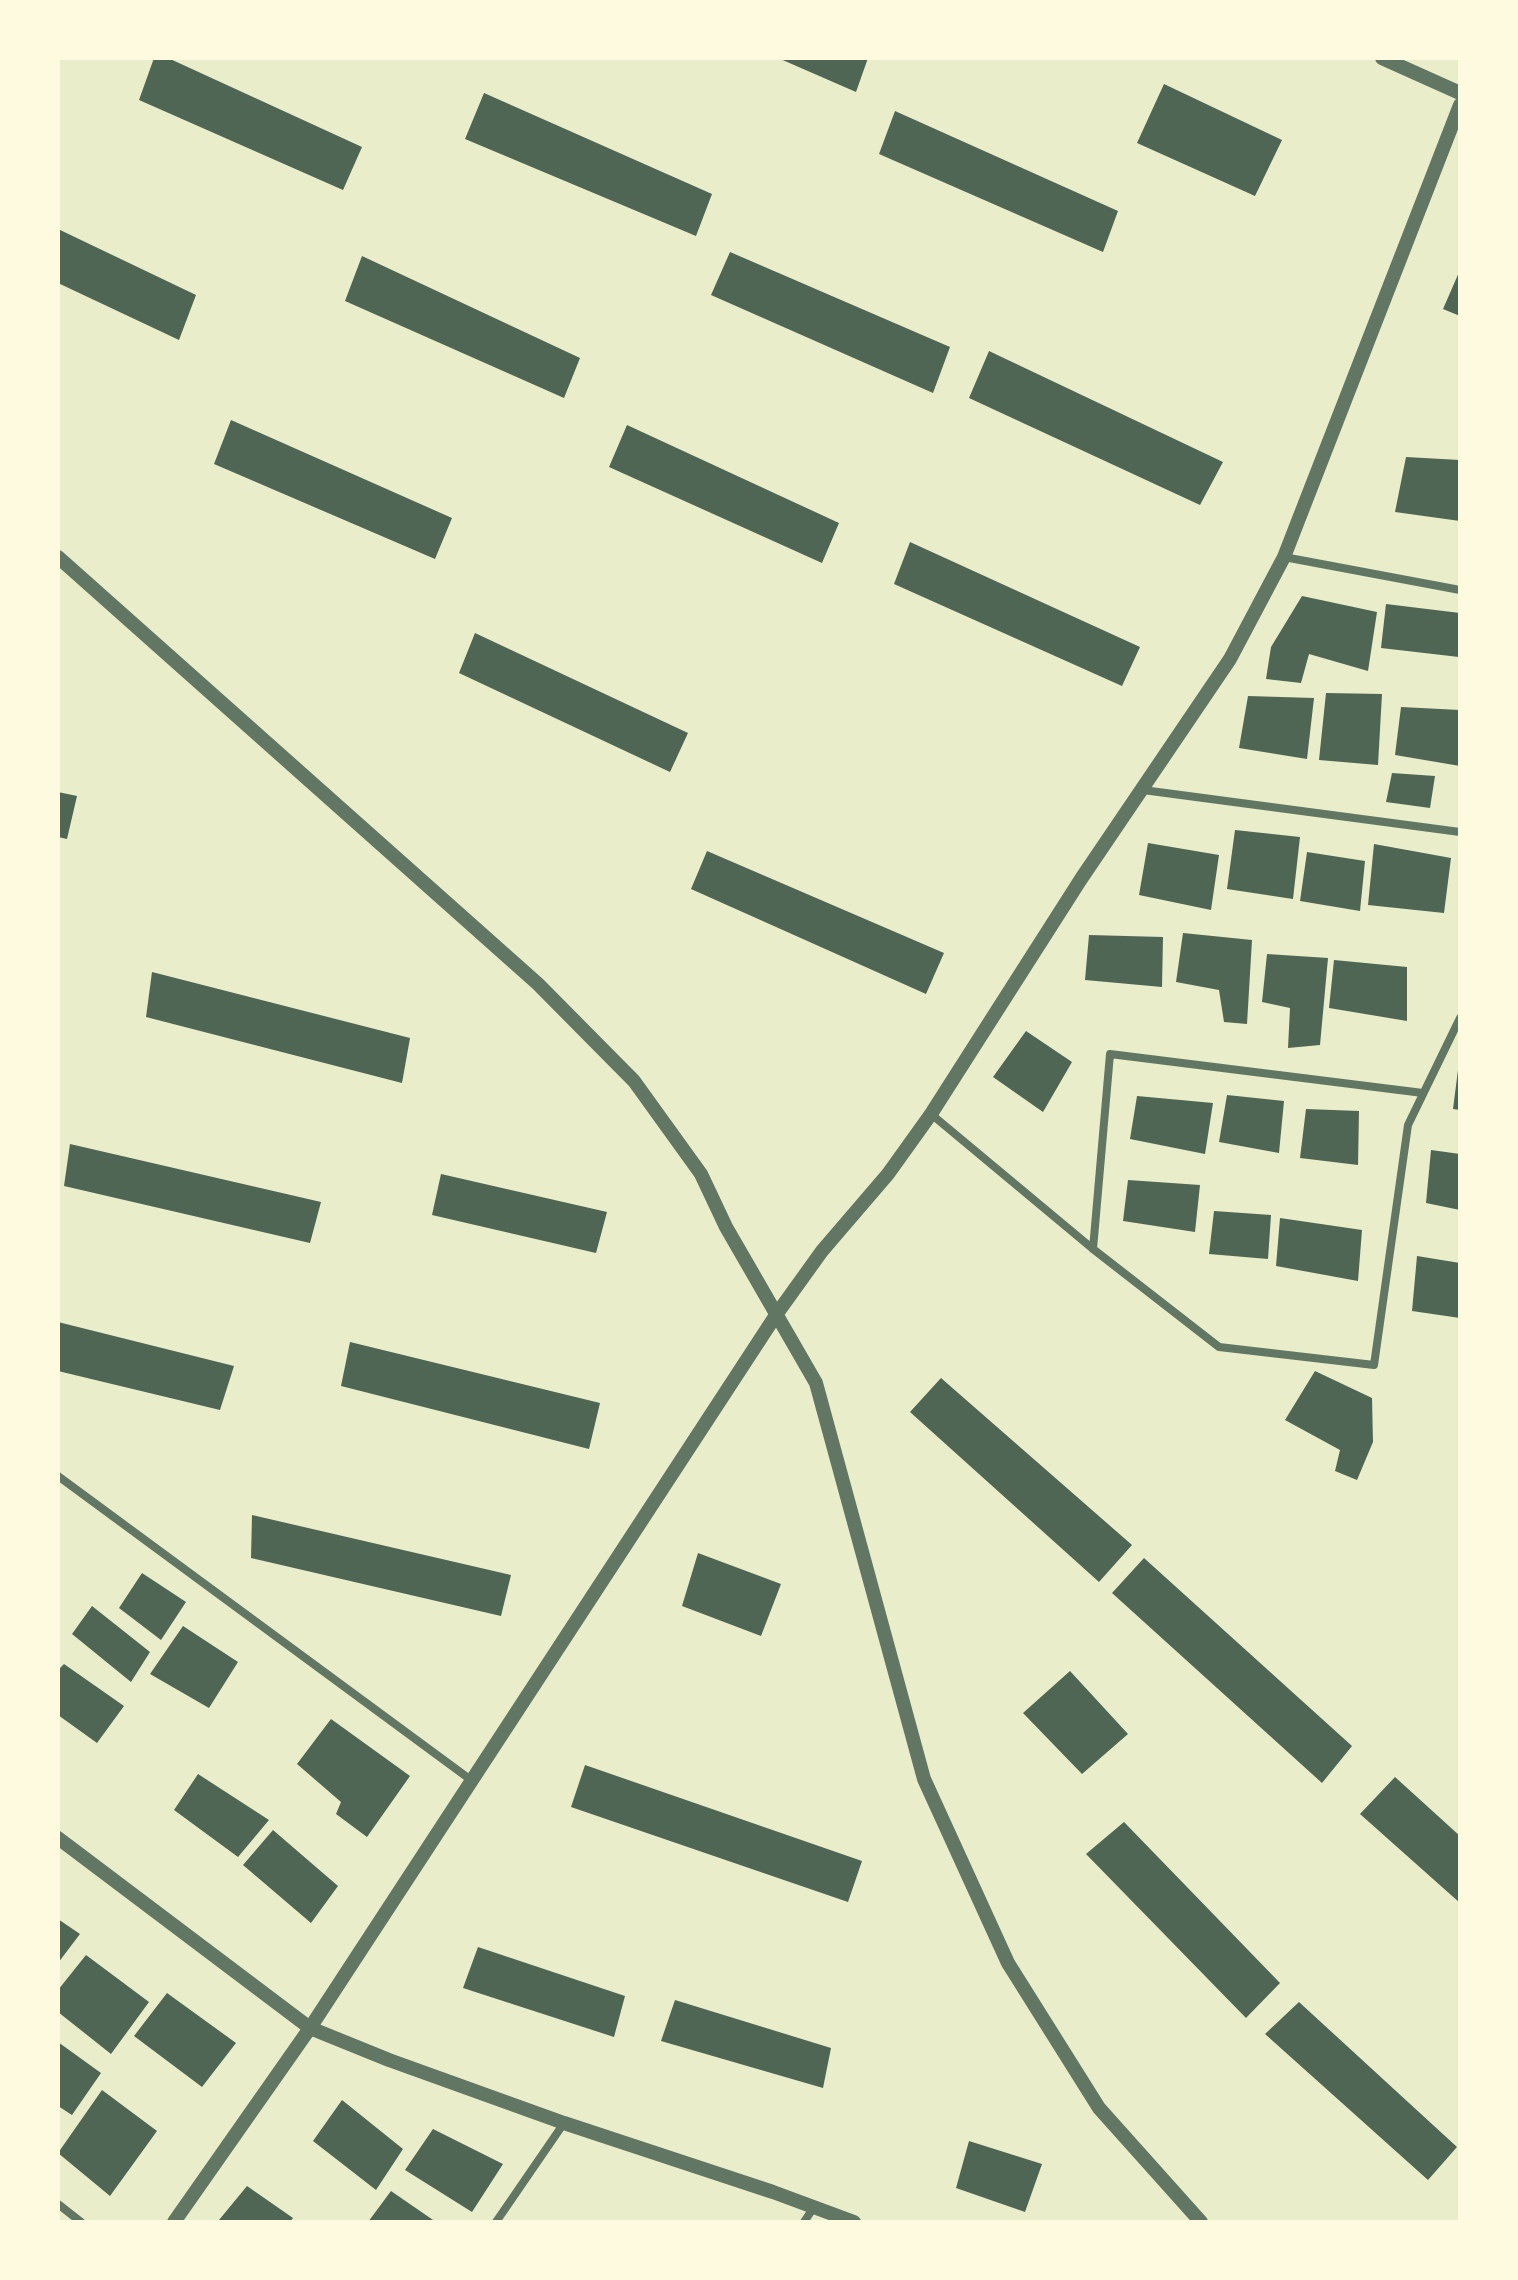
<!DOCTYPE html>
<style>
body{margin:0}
#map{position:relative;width:1518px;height:2280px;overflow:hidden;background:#e9edc9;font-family:Overpass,sans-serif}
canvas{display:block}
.frame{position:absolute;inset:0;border:60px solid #fefae0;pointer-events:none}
</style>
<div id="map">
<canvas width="1518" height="2280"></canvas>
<div class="frame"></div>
</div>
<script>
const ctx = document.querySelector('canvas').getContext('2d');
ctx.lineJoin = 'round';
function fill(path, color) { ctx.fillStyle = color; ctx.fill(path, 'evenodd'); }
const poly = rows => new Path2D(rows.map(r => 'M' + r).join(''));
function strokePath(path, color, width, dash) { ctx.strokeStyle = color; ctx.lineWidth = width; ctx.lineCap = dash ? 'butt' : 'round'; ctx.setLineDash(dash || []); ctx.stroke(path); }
fill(poly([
 [154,58,168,58,362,147,343,190,139,100],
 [778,58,868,58,856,92],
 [1164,84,1282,140,1255,196,1137,143],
 [484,93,712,194,696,236,465,139],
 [895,111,1118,211,1103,252,879,154],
 [58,229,196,295,179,340,58,283],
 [730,252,950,347,933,393,711,295],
 [362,256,580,358,564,398,345,301],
 [1460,270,1460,316,1443,309],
 [989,351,1223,462,1200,505,969,398],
 [231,420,452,518,435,559,214,464],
 [627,425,839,523,822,563,609,467],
 [1406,457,1460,460,1460,521,1395,512],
 [910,542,1140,647,1122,686,894,584],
 [1302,596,1377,612,1368,671,1309,654,1301,683,1266,679,1271,647],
 [1386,604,1460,613,1459,657,1381,648],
 [475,633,688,733,670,772,459,673],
 [1326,693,1382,694,1378,765,1319,760],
 [1248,696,1314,698,1307,759,1239,748],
 [1401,707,1460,710,1460,766,1395,755],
 [1392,773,1435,776,1430,808,1386,802],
 [58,792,77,796,67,839,58,837],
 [1235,830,1300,837,1293,899,1227,889],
 [1148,843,1219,855,1211,910,1139,895],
 [1374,844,1451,858,1444,913,1368,905],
 [707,851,944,953,926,994,691,889],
 [1307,852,1365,861,1360,911,1300,901],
 [1183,933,1252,940,1247,1024,1224,1022,1219,990,1176,982],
 [1089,935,1163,937,1162,987,1085,980],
 [1267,954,1328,958,1320,1045,1288,1048,1290,1008,1262,1002],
 [1334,960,1407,967,1407,1021,1329,1008],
 [152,972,410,1038,402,1083,146,1017],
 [1026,1031,1072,1062,1043,1112,993,1077],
 [1458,1070,1460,1070,1460,1110,1453,1109],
 [1227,1095,1284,1101,1279,1153,1219,1142],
 [1137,1096,1213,1103,1205,1154,1130,1139],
 [1306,1109,1359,1111,1358,1165,1300,1158],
 [70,1144,321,1202,310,1243,64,1186],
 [1431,1150,1460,1154,1460,1210,1426,1203],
 [441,1174,607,1212,596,1253,432,1215],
 [1128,1180,1200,1185,1195,1232,1123,1221],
 [1214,1211,1271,1215,1268,1259,1209,1254],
 [1280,1218,1362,1230,1358,1281,1276,1266],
 [1417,1256,1460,1263,1460,1318,1412,1311],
 [58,1322,234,1366,220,1410,58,1371],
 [350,1342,600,1403,589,1449,341,1386],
 [1315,1371,1372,1398,1373,1442,1357,1480,1335,1471,1340,1450,1285,1420],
 [941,1378,1132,1545,1099,1582,910,1412],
 [252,1515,511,1575,501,1616,251,1558],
 [698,1553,781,1584,761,1636,682,1606],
 [1144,1558,1352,1746,1322,1783,1112,1593],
 [142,1573,186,1602,161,1640,119,1608],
 [92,1606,150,1652,131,1682,72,1634],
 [183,1626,238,1662,209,1708,150,1674],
 [64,1664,124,1706,97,1743,58,1715,58,1670],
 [1070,1671,1128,1734,1082,1774,1023,1713],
 [331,1719,410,1776,367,1837,336,1814,341,1802,297,1764],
 [585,1765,862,1861,848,1902,571,1807],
 [198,1774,269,1820,238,1857,174,1810],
 [1395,1777,1460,1836,1460,1903,1360,1814],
 [1124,1822,1280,1983,1246,2018,1086,1854],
 [273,1830,338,1886,311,1923,243,1865],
 [58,1919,80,1934,58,1963],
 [478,1947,625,1996,614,2037,463,1988],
 [86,1955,149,2002,111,2054,58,2012,58,1990],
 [167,1993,236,2043,202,2087,134,2036],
 [675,2000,831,2048,823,2088,661,2041],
 [1299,2002,1457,2147,1428,2180,1265,2034],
 [58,2042,101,2073,72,2115,58,2106],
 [102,2090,157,2131,110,2196,58,2153],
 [342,2100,403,2149,376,2190,313,2141],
 [433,2129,503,2164,472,2212,405,2170],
 [969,2141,1042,2164,1025,2212,956,2188],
 [247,2186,293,2218,290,2222,222,2222,219,2220],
 [391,2191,436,2222,368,2222]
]), '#4f6655');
strokePath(poly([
 [1284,557,1460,590],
 [1143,790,1460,832],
 [931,1114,1093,1249,1219,1347,1374,1365,1408,1125,1460,1018],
 [1093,1249,1110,1054,1423,1093],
 [58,1476,471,1780],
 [58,2204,81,2222],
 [496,2222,564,2123],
 [804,2222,814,2207]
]), '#617663', 8);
strokePath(poly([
 [1382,58,1460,93],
 [58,557,538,984,634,1081,701,1174,726,1227,816,1383,924,1779,1008,1963,1099,2108,1201,2222],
 [58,1838,310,2028,389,2060,564,2123,773,2192,854,2222],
 [174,2222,310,2028,776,1315,822,1251,888,1174,931,1114,1081,879,1230,659,1284,557,1460,105]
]), '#617663', 14);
</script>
